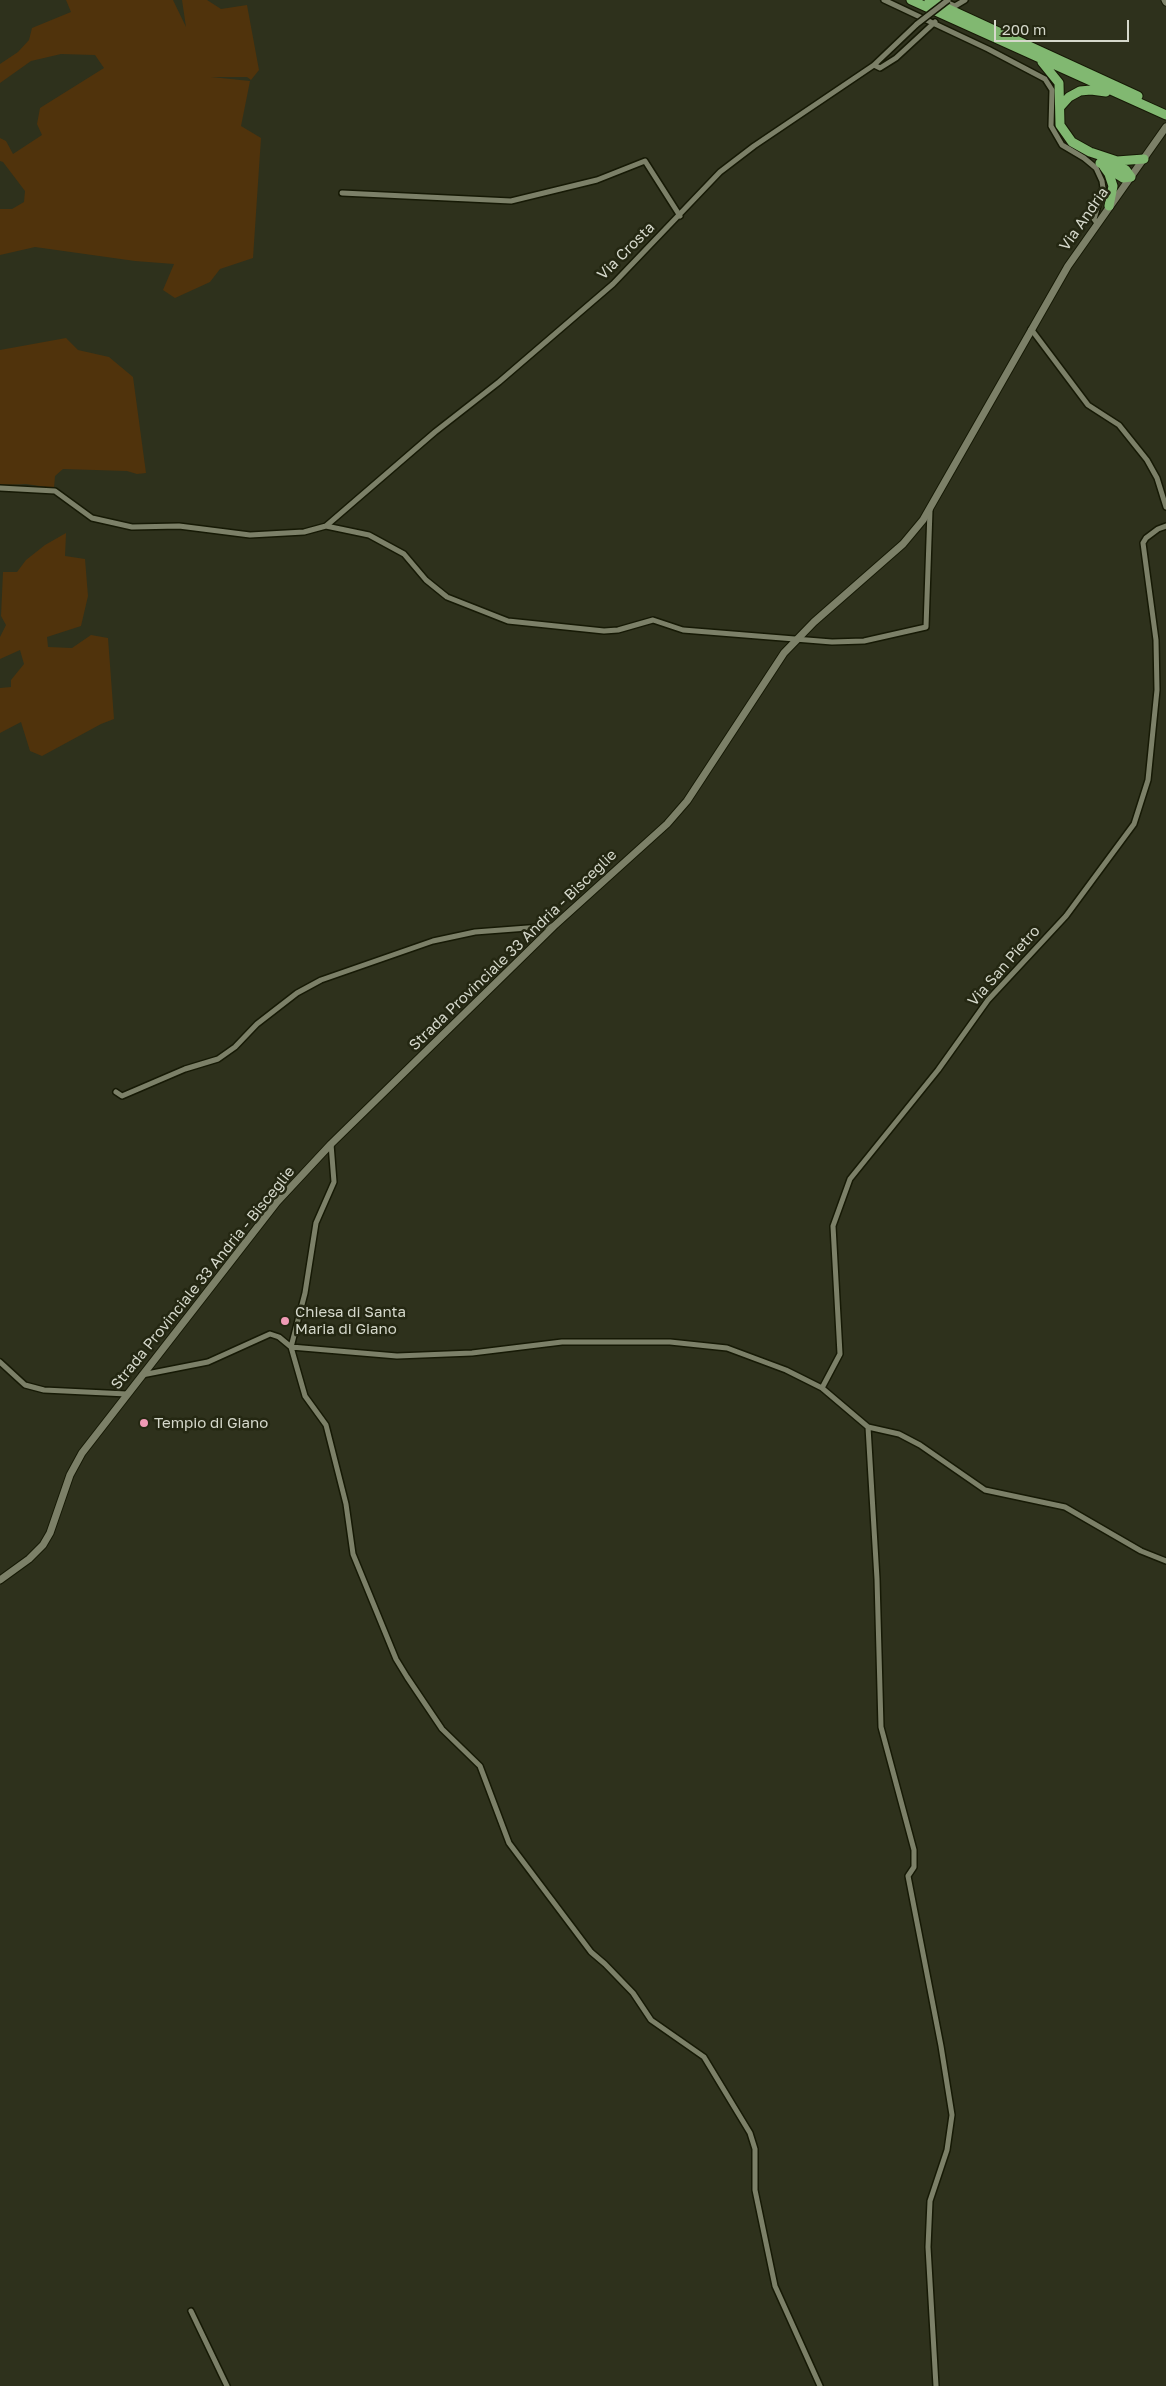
<!DOCTYPE html>
<style>
body{margin:0}
#map{position:relative;width:1166px;height:2386px;overflow:hidden;background:#2e311c;font-family:"Golos Text",sans-serif}
canvas{display:block}
.scale{position:absolute;left:994px;top:20px;width:135px;height:22px;box-sizing:border-box;border:2px solid #d5d8cb;border-top:0;padding-left:6px;font-size:15px;line-height:18px;white-space:nowrap;color:#d5d8cb;-webkit-text-stroke:4px #242712;paint-order:stroke}
</style>
<div id="map">
<canvas width="1166" height="2386"></canvas>
<div class="scale">200 m</div>
</div>
<script>
const ctx = document.querySelector('canvas').getContext('2d');
ctx.lineJoin = 'round';
function fill(path, color) { ctx.fillStyle = color; ctx.fill(path, 'evenodd'); }
const poly = rows => new Path2D(rows.map(r => 'M' + r).join(''));
function strokePath(path, color, width, dash) { ctx.strokeStyle = color; ctx.lineWidth = width; ctx.lineCap = dash ? 'butt' : 'round'; ctx.setLineDash(dash || []); ctx.stroke(path); }
function write(font, color, halo, rows, align = 'center') {
  ctx.font = font + ' "Golos Text",sans-serif'; ctx.lineWidth = 5; ctx.setLineDash([]); ctx.textBaseline = 'middle'; ctx.strokeStyle = halo; ctx.fillStyle = color; for (const [text, x, y, turn = 0] of rows) {
    ctx.save(); ctx.translate(x, y); ctx.rotate((+turn || 0) * Math.PI / 180); ctx.textAlign = isNaN(turn) ? turn : align; if (halo) ctx.strokeText(text, 0, 0); ctx.fillText(text, 0, 0); ctx.restore();
  }
}
fill(poly([
 [66,0,173,0,186,27,182,0,207,0,221,9,247,5,259,70,251,80,247,77,211,77,250,81,241,126,261,138,253,258,220,269,210,282,175,298,163,290,174,264,135,261,35,247,0,255,0,209,12,209,24,202,25,191,3,162,0,161,0,138,6,141,13,154,42,135,37,124,40,108,104,68,95,55,61,54,31,61,0,83,0,64,18,52,29,40,32,28,71,12],
 [66,338,78,350,109,357,133,377,146,473,137,474,127,471,63,469,55,476,54,488,26,484,0,485,0,350],
 [66,533,65,556,85,559,88,596,81,626,47,637,48,647,72,648,91,635,108,638,114,719,101,724,42,756,30,751,21,722,0,733,0,688,11,687,11,680,24,664,20,650,0,659,0,637,6,625,1,616,3,572,17,572,26,560,45,545]
]), '#50330c');
const street = poly([
 [884,0,988,49,1045,79,1052,90,1051,126,1062,145,1084,158,1096,168,1102,181,1103,188,1094,219,1097,223],
 [941,0,955,6,965,0],
 [874,65,880,68,896,58,935,22],
 [342,193,511,201,597,180,645,161,680,216],
 [1031,329,1088,405,1119,425,1147,460,1157,478,1166,507],
 [0,488,55,491,92,518,132,527,179,526,250,535,304,532,326,526,369,535,404,554,426,580,447,597,508,621,604,631,618,630,653,620,683,630,832,642,864,641,926,627,930,510],
 [326,526,435,432,499,382,613,284,720,172,754,146,874,65,917,24],
 [116,1092,122,1096,185,1069,218,1059,235,1047,257,1024,297,993,321,980,433,941,475,932,554,926],
 [331,1144,334,1182,316,1223,305,1293,291,1347,397,1356,472,1353,562,1342,670,1342,727,1348,786,1370,822,1388,868,1427,899,1434,920,1445,985,1490,1065,1507,1141,1551,1166,1561],
 [0,1362,25,1385,44,1390,127,1394],
 [142,1375,208,1362,270,1334,279,1337,291,1347,305,1396,326,1425,346,1504,353,1554,396,1659,407,1677,442,1729,480,1766,509,1843,591,1952,605,1964,633,1993,651,2020,704,2057,750,2133,755,2149,755,2190,775,2286,820,2386],
 [822,1388,840,1354,833,1226,850,1179,938,1070,988,1000,1066,916,1134,824,1148,780,1157,690,1156,640,1143,543,1146,538,1158,529,1166,526],
 [868,1427,877,1579,881,1727,914,1850,914,1867,908,1876,941,2046,952,2115,947,2150,930,2201,928,2247,936,2386],
 [191,2311,227,2386]
]);
const secondary = poly([
 [1165,0,1166,2],
 [0,1580,29,1559,43,1545,50,1533,70,1475,82,1453,277,1202,331,1144,554,926,667,824,687,801,784,653,814,622,903,544,923,520,1068,266,1166,127]
]);
const highway = poly([
 [911,0,1166,115],
 [929,0,1138,96],
 [1042,62,1059,83,1060,125,1072,142,1090,152,1117,161,1144,159],
 [1060,107,1069,97,1080,91,1091,90,1106,92],
 [1100,163,1123,178,1131,177,1126,170,1112,161],
 [1104,167,1109,174,1113,186,1109,206]
]);
strokePath(street, '#161905', 8);
strokePath(secondary, '#161905', 9);
strokePath(highway, '#161905', 11);
strokePath(street, '#7c8068', 5);
strokePath(secondary, '#7c8068', 7);
strokePath(highway, '#81b871', 9);
const streetBridge = poly([
 [917,24,948,0]
]);
strokePath(streetBridge, '#161905', 8, []);
strokePath(streetBridge, '#7c8068', 5);
for (const [x, y, r, color] of [
 [285,1321,5,"#f09ab5"],
 [144,1423,5,"#f09ab5"]
]) { const dot = new Path2D(); dot.arc(x, y, r, 0, 2 * Math.PI); ctx.fillStyle = color; ctx.fill(dot); strokePath(dot, '#242712', 2); }
write('15px', '#d5d8cb', '#242712', [
 ["Via Andria",1084,219,-55],
 ["Via Crosta",626,251,-45],
 ["Strada Provinciale 33 Andria - Bisceglie",513,950,-44],
 ["Via San Pietro",1004,966,-49],
 ["Strada Provinciale 33 Andria - Bisceglie",203,1278,-51]
]);
write('15px', '#d5d8cb', '#242712', [
 ["Chiesa di Santa",295,1312],
 ["Maria di Giano",295,1329],
 ["Tempio di Giano",154,1423]
], 'left');
</script>
